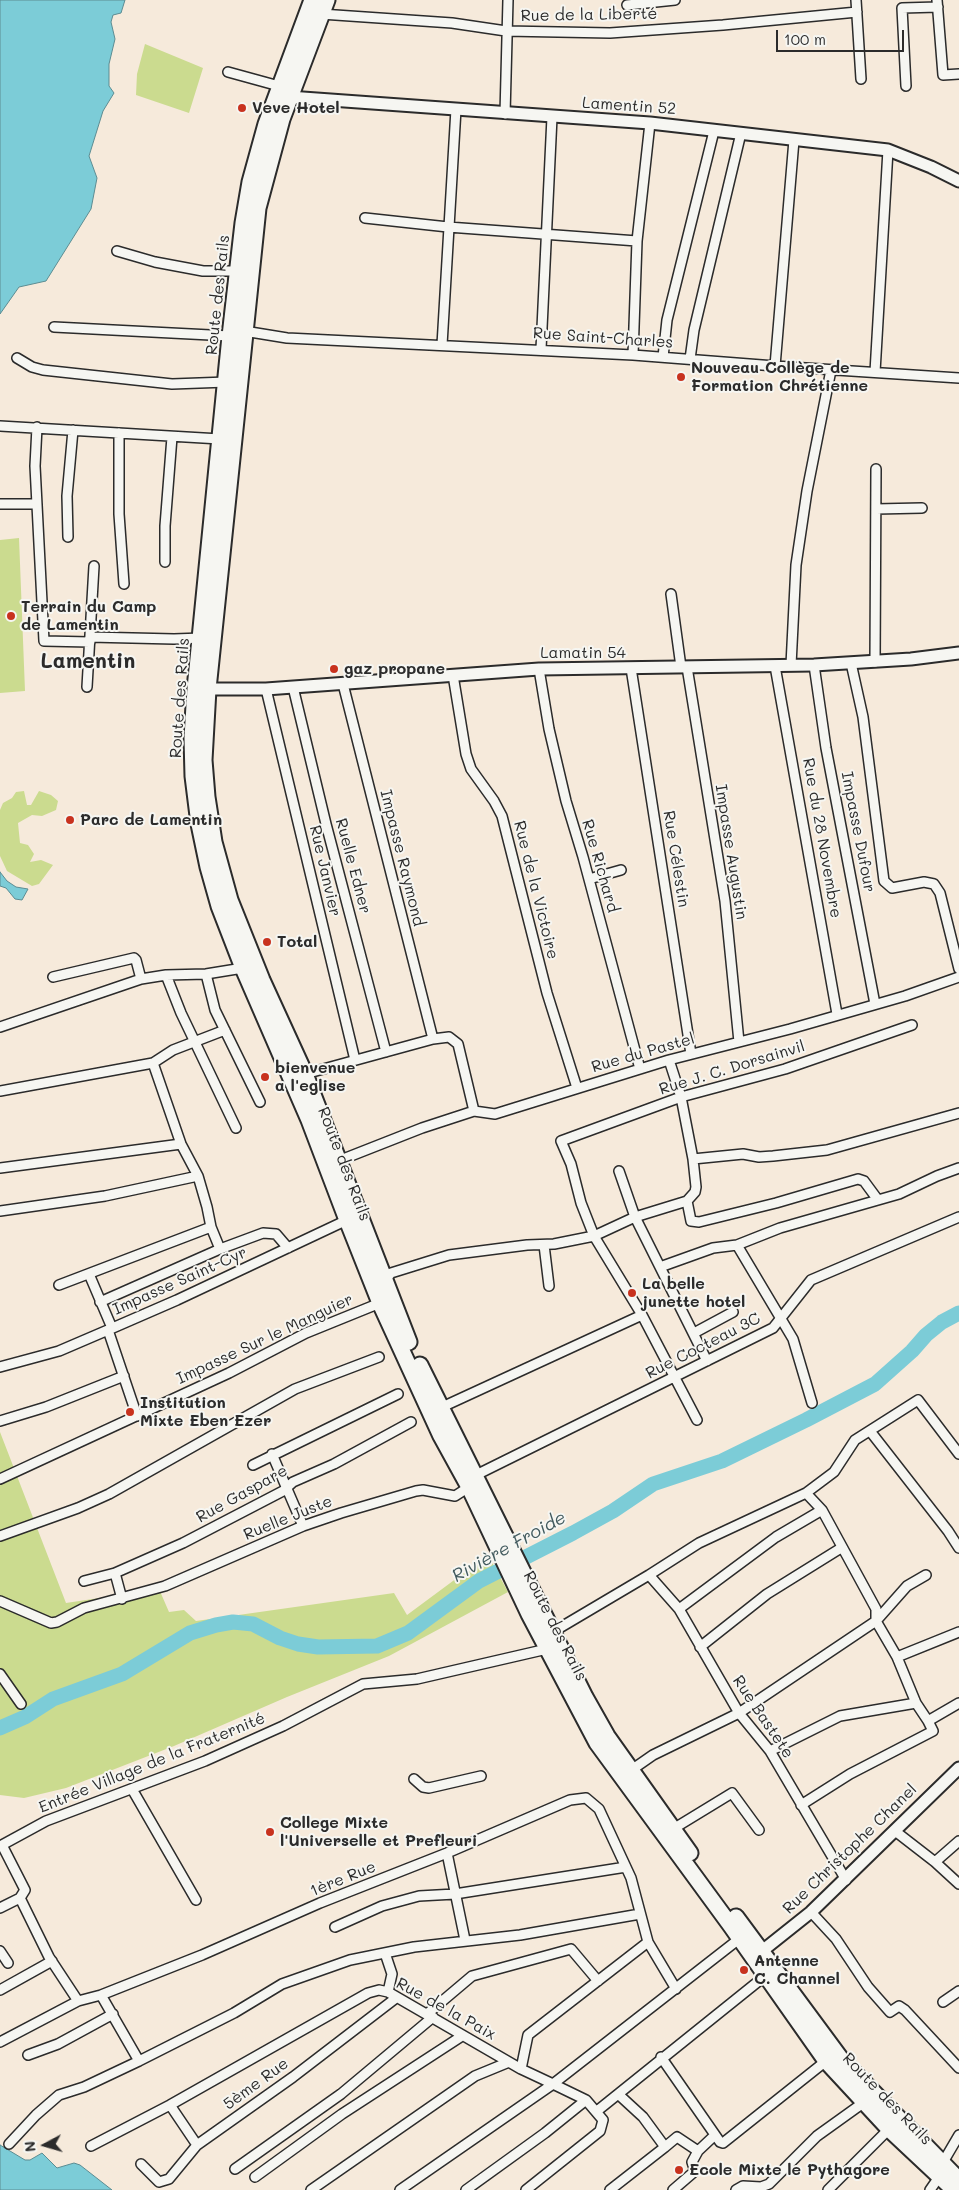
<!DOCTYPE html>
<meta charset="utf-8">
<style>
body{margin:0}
#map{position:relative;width:959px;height:2190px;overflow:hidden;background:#f6eadb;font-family:Mali,sans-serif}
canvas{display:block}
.north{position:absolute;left:20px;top:2120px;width:50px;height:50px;-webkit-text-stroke:4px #f6f6f2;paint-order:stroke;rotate:264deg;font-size:14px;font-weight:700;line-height:20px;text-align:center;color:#2b2b2b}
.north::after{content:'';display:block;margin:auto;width:18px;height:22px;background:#2b2b2b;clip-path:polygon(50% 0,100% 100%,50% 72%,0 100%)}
.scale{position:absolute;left:776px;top:30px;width:128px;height:22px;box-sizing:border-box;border:2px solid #2b2b2b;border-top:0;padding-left:6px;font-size:15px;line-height:18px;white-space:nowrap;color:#2b2b2b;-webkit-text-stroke:4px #f6f6f2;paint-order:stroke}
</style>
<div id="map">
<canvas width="959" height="2190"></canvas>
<div class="north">N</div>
<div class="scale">100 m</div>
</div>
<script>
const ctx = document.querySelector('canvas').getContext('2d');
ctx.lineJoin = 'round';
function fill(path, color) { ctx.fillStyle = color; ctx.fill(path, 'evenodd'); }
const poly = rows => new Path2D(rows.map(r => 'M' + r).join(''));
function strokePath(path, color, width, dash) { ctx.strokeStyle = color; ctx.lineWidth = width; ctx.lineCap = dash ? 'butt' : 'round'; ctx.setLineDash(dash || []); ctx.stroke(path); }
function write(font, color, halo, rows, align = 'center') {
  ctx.font = font + ' Mali,sans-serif'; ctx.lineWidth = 4; ctx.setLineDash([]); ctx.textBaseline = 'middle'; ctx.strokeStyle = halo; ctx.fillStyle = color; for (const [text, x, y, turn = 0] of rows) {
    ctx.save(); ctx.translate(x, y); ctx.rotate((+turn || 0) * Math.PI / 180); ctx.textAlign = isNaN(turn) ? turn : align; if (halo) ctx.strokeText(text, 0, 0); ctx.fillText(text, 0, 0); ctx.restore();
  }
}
fill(poly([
 [145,44,203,68,189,113,136,95,137,74],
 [19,538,25,691,0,693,0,540],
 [24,791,27,805,31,805,39,791,51,795,58,801,56,810,42,816,32,815,18,823,20,843,28,845,34,854,30,862,41,860,53,865,39,884,32,886,7,871,0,856,0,810,3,803,12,798,16,792],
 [0,1432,66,1603,159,1589,169,1612,184,1610,196,1621,394,1593,407,1615,488,1555,508,1592,389,1656,287,1697,174,1746,66,1788,24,1798,0,1795]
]), '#cbdb8f');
const water = poly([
 [0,0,125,0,121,13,113,15,111,22,115,39,109,64,109,86,114,93,103,111,89,156,97,178,91,209,46,281,19,287,0,314,0,0],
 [0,872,7,881,16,887,28,889,22,900,15,899,6,888,0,886,0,872],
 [0,2145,25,2160,30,2160,42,2153,57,2168,74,2163,80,2165,112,2190,0,2190,0,2145]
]);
fill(water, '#7cccd7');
strokePath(water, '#5c8c92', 1);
strokePath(poly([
 [0,1728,25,1717,53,1699,122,1674,190,1633,216,1625,233,1622,253,1624,280,1638,298,1644,318,1647,377,1646,408,1633,479,1581,573,1533,613,1511,653,1484,722,1461,806,1420,875,1384,912,1351,926,1335,942,1322,959,1313]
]), '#7cccd7', 15);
const minor = poly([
 [856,0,861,79],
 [937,0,943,75,959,74],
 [627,5,675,0],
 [321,14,452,23,506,31,610,33,723,25,857,12],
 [228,72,279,86],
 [906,86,902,8,938,7],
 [505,114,508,0],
 [365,218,448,227,637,241],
 [117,251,155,262,203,271,238,271],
 [54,327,230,336],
 [244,331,287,338,633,355,775,366,959,378],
 [442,345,456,109],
 [541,349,552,117],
 [633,355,637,241,650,123],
 [663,357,667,320,714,131],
 [17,358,32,367,43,370,172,384,227,382],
 [690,359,694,330,741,133],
 [775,366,794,140],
 [875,372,888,150],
 [0,426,220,439],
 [37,427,35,466,44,641,90,642],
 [119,433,119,514,124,584],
 [0,504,37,504],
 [876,509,922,508],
 [68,537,67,496,73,430],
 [165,562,165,526,172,437],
 [671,594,681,667],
 [90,637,174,639,202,638],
 [875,662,876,469],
 [851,663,863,717,884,881,892,888,924,882,934,884,940,893,959,969],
 [791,665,796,565,807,491,831,370],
 [814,665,826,748,875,1004],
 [775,666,837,1014],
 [687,667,725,901,739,1042],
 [631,668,691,1054],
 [539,669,549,729,566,801,583,857,640,1069],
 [453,675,466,754,471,769,494,801,502,816,547,993,577,1088],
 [343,684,433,1039],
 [87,687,94,566],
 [293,687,326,824,386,1052],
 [266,689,355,1060],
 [589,879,621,870],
 [206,974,215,1010,260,1102],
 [166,975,181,1013,236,1128],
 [53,977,134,958,136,960,141,979],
 [0,1027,141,979,166,975,206,974,243,968],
 [669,1060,681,1097,693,1159,696,1187,695,1192,687,1201,691,1221,699,1222,776,1203,858,1179,864,1181,878,1200],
 [153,1063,181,1144,198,1176,207,1207,211,1227,220,1249],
 [305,1074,433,1039,449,1037,458,1044,474,1111],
 [0,1091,153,1063,173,1050,225,1030],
 [693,1159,743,1154,759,1157,773,1156,827,1150,959,1113],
 [338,1161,422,1128,474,1111,495,1114,669,1060,790,1029,905,996,959,977],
 [0,1168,181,1144],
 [619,1171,635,1217,707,1361],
 [0,1211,105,1196,198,1176],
 [544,1245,549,1286],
 [737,1245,793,1339,812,1403],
 [660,1267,713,1248,737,1245,780,1228,899,1194,937,1176,959,1168],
 [89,1274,112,1328],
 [384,1281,391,1273,449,1255,527,1245,554,1244,594,1236,635,1217,687,1201],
 [59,1285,211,1227],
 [100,1302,220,1249,263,1233,276,1234,288,1248],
 [694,1333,733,1312],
 [0,1367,59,1351,108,1330],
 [440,1408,642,1315],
 [137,1416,108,1330,177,1300,347,1220],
 [697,1420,642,1315,594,1236,581,1203,571,1164,561,1141,681,1097,785,1069,912,1025],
 [0,1421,46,1407,124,1376],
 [870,1431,948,1531,959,1548],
 [272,1454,303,1526],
 [253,1465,398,1394],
 [474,1476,773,1328,811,1280,959,1217],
 [0,1479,229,1373,306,1333,380,1303],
 [806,1493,822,1510,876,1609,876,1621,897,1657,916,1703,928,1721],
 [0,1536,78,1508,109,1494,295,1389,379,1357],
 [115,1573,122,1599],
 [649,1575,679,1609,739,1713,770,1751,846,1880],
 [84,1581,115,1573,183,1543,283,1491,293,1482,334,1464,411,1422],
 [0,1601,51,1623,57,1622,84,1608,165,1586,303,1526,341,1513,416,1491,423,1490,455,1496,469,1487],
 [679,1609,776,1537,822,1510],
 [551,1633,649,1575,699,1543,806,1493,834,1472,855,1440,918,1400,959,1454],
 [700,1647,767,1594,841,1548],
 [897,1657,959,1632],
 [0,1674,21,1704],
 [770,1751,840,1716,916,1703],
 [630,1771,653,1755,739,1713,876,1621,907,1586,926,1575],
 [414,1779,423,1787,429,1788,481,1776],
 [132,1789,196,1900],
 [801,1805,850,1774,933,1731,928,1721,959,1703],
 [673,1829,732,1793,759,1830],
 [895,1831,935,1862,959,1884],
 [0,1846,46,1821,205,1761,283,1726,363,1684,417,1679,547,1649],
 [447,1853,465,1940],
 [935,1862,959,1841],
 [20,1898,49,1957,78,2001],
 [0,1908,20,1898,25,1890,2,1845],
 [811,1912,836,1939,868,1987,890,2012,899,2006,905,2010,959,2068],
 [335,1927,382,1906,419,1896,455,1894,626,1867],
 [0,1951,8,1963],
 [385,1953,392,1974,388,1992],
 [0,1990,52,1961],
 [101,1995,139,2061],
 [943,2002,959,1991],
 [427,2014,472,1976,571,1949,598,1981],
 [0,2042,78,2001,101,1995,202,1955,320,1903,447,1853,570,1800,586,1798,599,1809,631,1878,648,1942,676,1989],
 [28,2055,58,2044,113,2014],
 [661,2057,720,2142,723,2143,826,2061],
 [521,2069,528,2035,648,1942],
 [618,2094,643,2117,665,2147,677,2137,698,2151],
 [170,2105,197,2145],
 [597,2111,765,1976],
 [9,2144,36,2115,59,2095,84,2087,139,2061,234,2013,282,1984,350,1960,414,1947,520,1935,640,1914],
 [91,2146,170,2105,368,1993,379,1990,388,1992,521,2069,553,2084,739,1939],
 [141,2164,159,2182,169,2179,197,2145,293,2077,396,1998],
 [942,2164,959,2135],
 [235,2169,341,2094,433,2017],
 [255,2177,342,2114,462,2036],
 [311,2190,475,2076,509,2062],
 [400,2190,553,2084,586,2100,603,2120,600,2131,526,2190],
 [466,2190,545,2133,586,2100],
 [610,2190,665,2147],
 [673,2190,695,2171,692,2162,698,2151,715,2135],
 [736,2190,743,2186,761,2187,769,2184,817,2136,863,2103],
 [828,2190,889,2129],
 [930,2190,939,2177]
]);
const tertiary = poly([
 [289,97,650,123,888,150,931,167,959,181],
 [202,689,266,689,539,669,814,665,911,659,959,653],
 [757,1955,811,1912,959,1768]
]);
const primary = poly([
 [312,0,266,124,250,182,243,223,230,336,195,689,192,738,193,776,199,824,208,867,219,906,243,968,309,1120,347,1220,380,1303,441,1436,469,1487,529,1614,597,1743,731,1926,826,2061,889,2129,954,2190],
 [327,0,282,119,258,208,208,689,204,760,207,797,214,842,230,900,262,980,305,1074,409,1342],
 [420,1365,585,1697,607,1736,690,1853],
 [736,1917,841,2059,959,2180]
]);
strokePath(minor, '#2b2b2b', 12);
strokePath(tertiary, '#2b2b2b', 15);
strokePath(primary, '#2b2b2b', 19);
strokePath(minor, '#f6f6f2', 9);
strokePath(tertiary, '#f6f6f2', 11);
strokePath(primary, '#f6f6f2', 15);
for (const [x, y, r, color] of [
 [242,108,5,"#c8321e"],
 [681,377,5,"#c8321e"],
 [11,616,5,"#c8321e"],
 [334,669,5,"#c8321e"],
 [70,820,5,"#c8321e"],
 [267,942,5,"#c8321e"],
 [265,1077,5,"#c8321e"],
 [632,1293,5,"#c8321e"],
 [130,1412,5,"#c8321e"],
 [270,1832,5,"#c8321e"],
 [744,1970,5,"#c8321e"],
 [679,2170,5,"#c8321e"]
]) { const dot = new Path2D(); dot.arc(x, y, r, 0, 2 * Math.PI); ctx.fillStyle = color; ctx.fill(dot); strokePath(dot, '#f6f6f2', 2); }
write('16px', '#2b2b2b', '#f6f6f2', [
 ["Rue de la Liberté",589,15,-1],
 ["Lamentin 52",629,106,4],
 ["Route des Rails",218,295,-84],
 ["Rue Saint-Charles",603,338,4],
 ["Lamatin 54",583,653],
 ["Route des Rails",180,698,-86],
 ["Impasse Dufour",858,832,79],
 ["Rue du 28 Novembre",822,838,80],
 ["Impasse Augustin",731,852,81],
 ["Impasse Raymond",402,858,76],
 ["Rue Célestin",676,859,81],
 ["Ruelle Edner",353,866,75],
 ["Rue Richard",600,866,74],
 ["Rue Janvier",325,871,77],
 ["Rue de la Victoire",536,890,76],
 ["Rue du Pastel",643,1053,-16],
 ["Rue J. C. Dorsainvil",732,1068,-17],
 ["Route des Rails",344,1164,69],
 ["Impasse Saint-Cyr",180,1281,-24],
 ["Impasse Sur le Manguier",265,1339,-25],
 ["Rue Cocteau 3C",703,1346,-27],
 ["Rue Gaspare",242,1494,-29],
 ["Ruelle Juste",288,1518,-22],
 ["Route des Rails",555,1626,63],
 ["Rue Bastete",763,1717,56],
 ["Entrée Village de la Fraternité",152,1763,-22],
 ["Rue Christophe Chanel",850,1849,-44],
 ["1ère Rue",343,1879,-22],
 ["Rue de la Paix",446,2009,29],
 ["5ème Rue",256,2084,-36],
 ["Route des Rails",887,2099,46]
]);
write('bold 16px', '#2b2b2b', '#f6f6f2', [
 ["Veve Hotel",252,108],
 ["Nouveau Collège de",691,368],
 ["Formation Chrétienne",691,386],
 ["Terrain du Camp",21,607],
 ["de Lamentin",21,625],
 ["gaz propane",344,669],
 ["Parc de Lamentin",80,820],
 ["Total",277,942],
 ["bienvenue",275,1068],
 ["a l'eglise",275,1086],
 ["La belle",642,1284],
 ["junette hotel",642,1302],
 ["Institution",140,1403],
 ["Mixte Eben Ezer",140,1421],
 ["College Mixte",280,1823],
 ["l'Universelle et Prefleuri",280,1841],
 ["Antenne",754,1961],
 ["C. Channel",754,1979],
 ["Ecole Mixte le Pythagore",689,2170]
], 'left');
write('italic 18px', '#435b5f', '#f6f6f2', [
 ["Rivière Froide",509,1547,-29]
]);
write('bold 21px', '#2b2b2b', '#f6f6f2', [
 ["Lamentin",88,662]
]);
</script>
